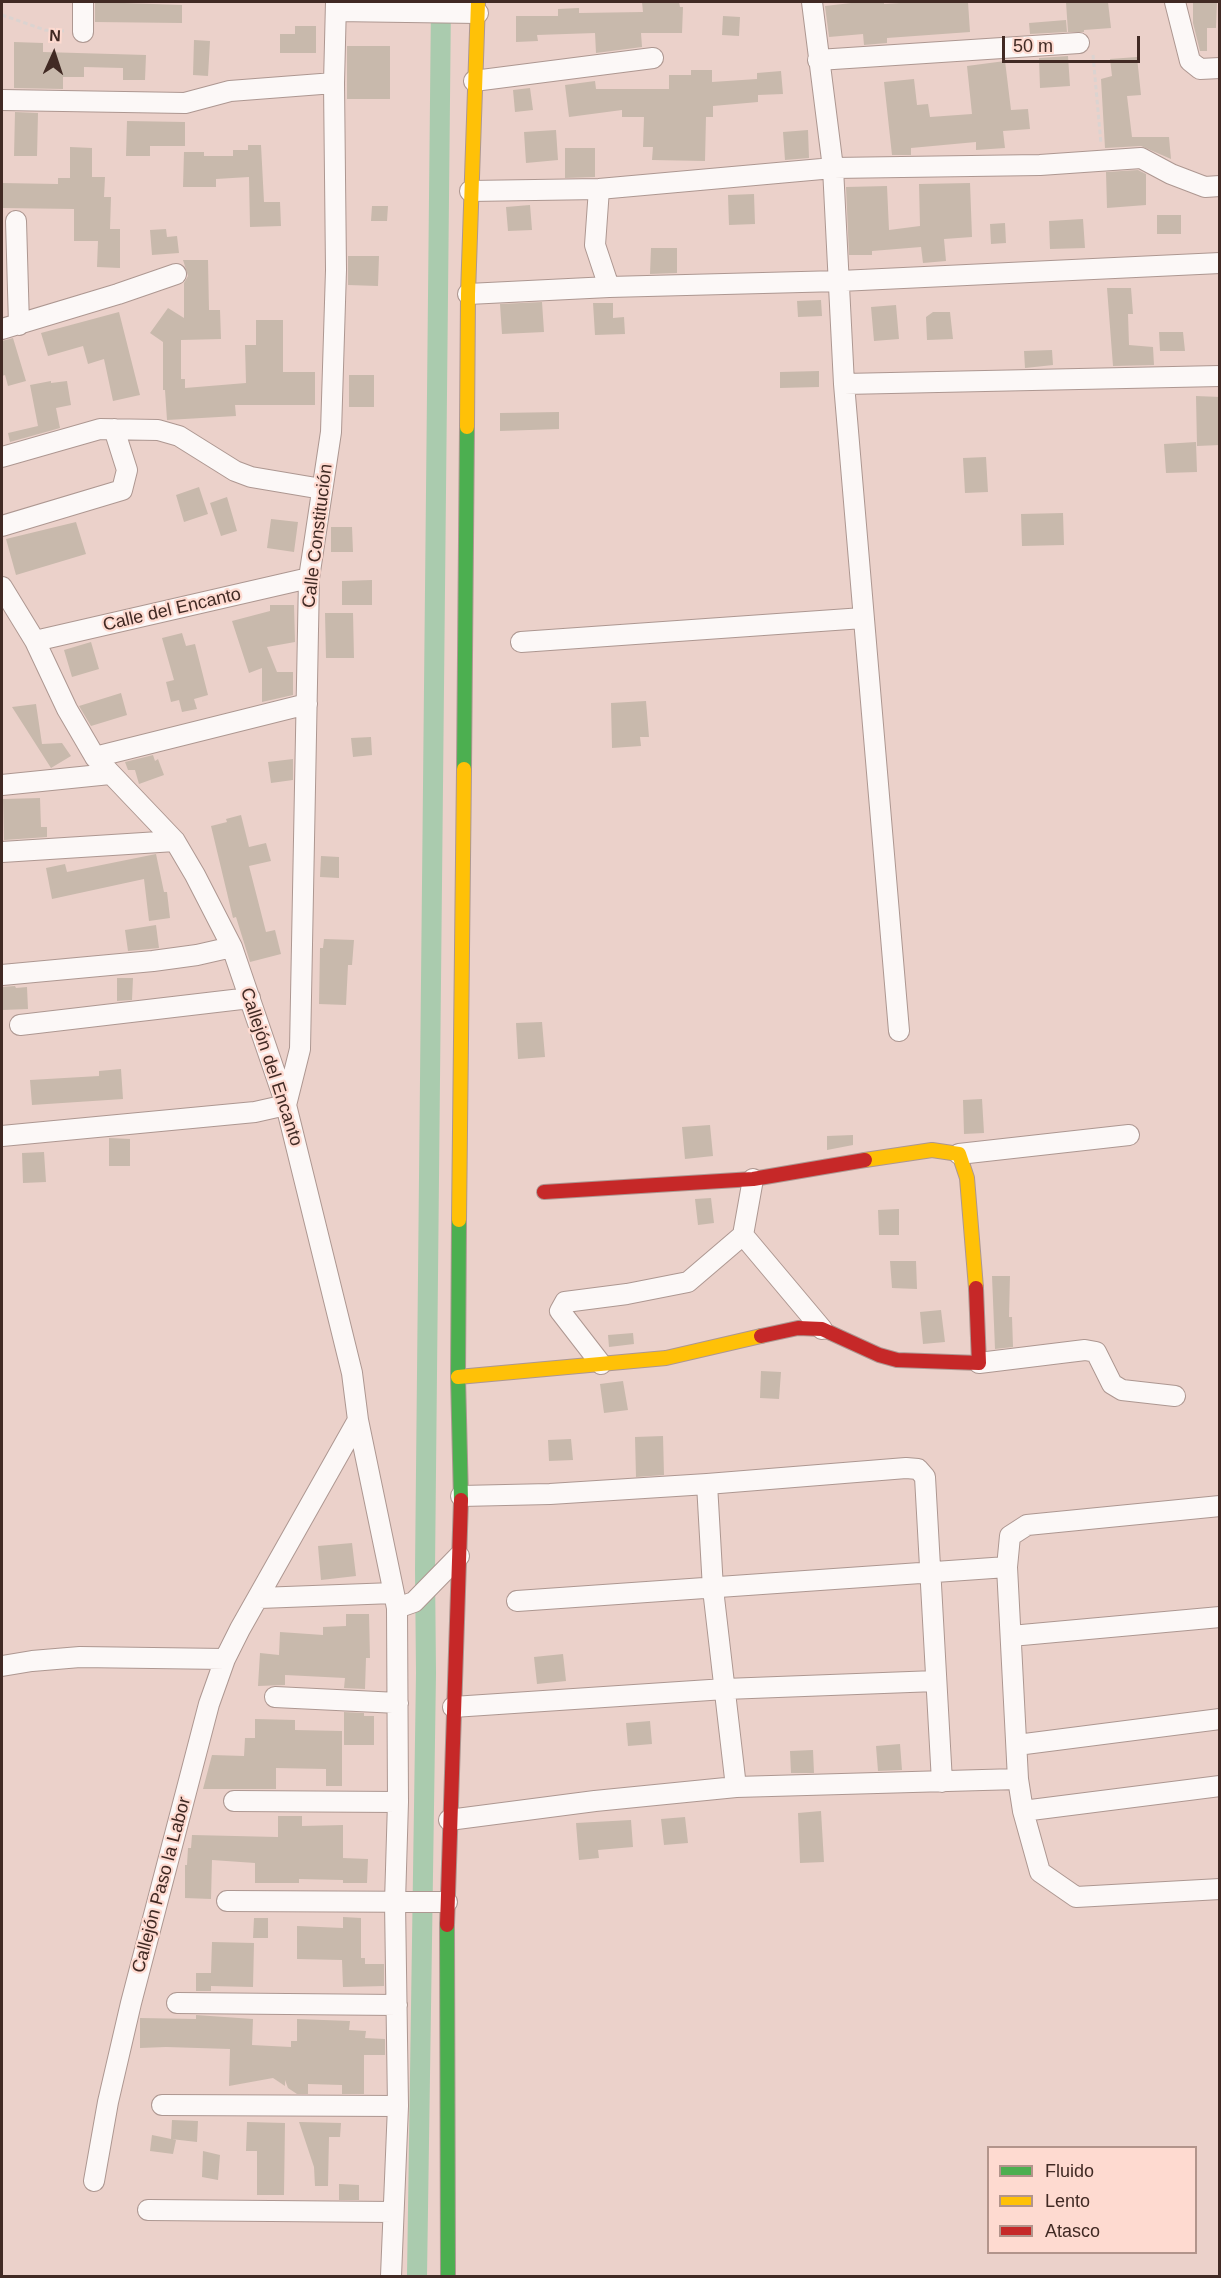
<!DOCTYPE html>
<meta charset="utf-8">
<style>
body{margin:0}
#map{position:relative;width:1221px;height:2278px;overflow:hidden;background:#ebd1ca;font-family:Helvetica,sans-serif}
canvas{display:block}
.frame{position:absolute;inset:0;border:3px solid #412a24;pointer-events:none}
.legend{position:absolute;left:987px;top:2146px;width:210px;height:108px;box-sizing:border-box;background:#fedad0;border:2px solid #b2948b;margin:0;padding:8px 10px;list-style:none;font-size:18px;color:#412a24}
.legend li{display:flex;align-items:center;gap:12px;height:30px}
.legend b{width:30px;border:2px solid #b2948b}
.north{position:absolute;left:24px;top:24px;width:60px;height:60px;-webkit-text-stroke:4px #fedad0;paint-order:stroke;rotate:3deg;font-size:16px;font-weight:700;line-height:24px;text-align:center;color:#412a24}
.north::after{content:'';display:block;margin:auto;width:21px;height:27px;background:#412a24;clip-path:polygon(50% 0,100% 100%,50% 72%,0 100%)}
.scale{position:absolute;left:1002px;top:36px;width:138px;height:27px;box-sizing:border-box;border:3px solid #412a24;border-top:0;padding-left:8px;font-size:18px;line-height:21px;white-space:nowrap;color:#412a24;-webkit-text-stroke:4px #fedad0;paint-order:stroke}
</style>
<div id="map">
<canvas width="1221" height="2278"></canvas>
<div class="frame"></div>
<ul class="legend">
<li><b style="height:8px;background:#4caf50"></b>Fluido</li>
<li><b style="height:8px;background:#ffc107"></b>Lento</li>
<li><b style="height:8px;background:#c62828"></b>Atasco</li>
</ul>
<div class="north">N</div>
<div class="scale">50 m</div>
</div>
<script>
const ctx = document.querySelector('canvas').getContext('2d');
ctx.lineJoin = 'round';
const poly = rows => new Path2D(rows.map(r => 'M' + r).join(''));
function strokePath(path, color, width, dash) { ctx.strokeStyle = color; ctx.lineWidth = width; ctx.lineCap = dash ? 'butt' : 'round'; ctx.setLineDash(dash || []); ctx.stroke(path); }
function fill(path, color) { ctx.fillStyle = color; ctx.fill(path, 'evenodd'); }
function write(font, color, halo, rows, align = 'center') {
  ctx.font = font + ' Helvetica,sans-serif'; ctx.lineWidth = 4.5; ctx.setLineDash([]); ctx.textBaseline = 'middle'; ctx.strokeStyle = halo; ctx.fillStyle = color; for (const [text, x, y, turn = 0] of rows) {
    ctx.save(); ctx.translate(x, y); ctx.rotate((+turn || 0) * Math.PI / 180); ctx.textAlign = isNaN(turn) ? turn : align; if (halo) ctx.strokeText(text, 0, 0); ctx.fillText(text, 0, 0); ctx.restore();
  }
}
strokePath(poly([
 [417,2276,426,1673,425,1569,441,2]
]), '#aacbae', 20);
fill(poly([
 [95,2,182,5,182,23,95,22],
 [642,2,679,2,680,7,683,7,682,33,641,33,642,47,596,53,595,33,537,35,538,41,516,42,516,16,558,16,558,9,579,8,579,13,643,12],
 [860,2,884,2,884,4,916,2,968,2,970,32,887,38,887,43,864,45,863,34,829,37,825,6],
 [1066,2,1108,2,1111,28,1084,30,1084,32,1068,32],
 [1193,2,1217,2,1216,28,1207,28,1207,51,1200,51,1193,23],
 [723,16,740,17,739,36,722,35],
 [1066,20,1067,32,1030,34,1029,23],
 [295,26,316,26,316,53,280,53,280,34,295,34],
 [194,40,210,41,208,76,193,75],
 [14,42,43,43,43,52,146,55,145,80,123,80,123,68,84,67,84,77,63,77,63,89,14,88],
 [347,46,390,46,390,99,347,99],
 [1068,56,1070,86,1040,88,1039,58],
 [1137,57,1141,95,1127,96,1132,137,1169,137,1171,159,1141,146,1105,148,1101,79,1112,76,1110,59],
 [1005,61,1011,110,1028,109,1030,129,1003,131,1005,148,976,150,976,142,911,148,911,155,892,155,884,82,914,79,917,105,928,104,930,117,972,114,967,66],
 [691,70,712,70,712,82,757,79,757,73,781,71,783,94,758,95,758,102,713,106,713,117,706,117,705,161,652,160,653,147,643,147,644,117,622,117,622,110,569,117,565,85,595,81,596,89,669,89,669,75,691,75],
 [530,88,533,110,515,112,513,90],
 [15,112,38,113,37,156,14,156],
 [127,121,185,122,185,146,150,146,150,156,126,156],
 [556,130,558,160,526,163,524,132],
 [808,130,809,158,785,160,783,132],
 [248,145,261,145,264,202,280,202,281,226,250,227,249,177,216,179,216,187,183,187,184,152,204,152,204,156,233,156,233,150,248,150],
 [70,147,92,148,92,177,105,177,104,197,111,197,110,229,120,229,120,268,97,267,98,241,74,241,74,209,2,208,2,183,58,184,58,178,70,178],
 [565,148,595,148,595,177,565,178],
 [1138,170,1146,174,1146,205,1107,208,1106,172],
 [970,183,972,237,944,239,946,261,923,263,921,247,872,251,872,255,849,255,846,187,887,186,889,230,920,226,919,184],
 [754,194,755,224,729,225,728,195],
 [530,205,532,230,508,231,506,207],
 [372,206,388,206,387,221,371,221],
 [1157,215,1181,215,1181,234,1157,234],
 [1083,219,1085,248,1050,249,1049,221],
 [1005,223,1006,243,991,244,990,224],
 [166,229,167,237,177,236,179,253,152,255,150,230],
 [651,248,677,248,677,273,650,274],
 [348,256,379,256,378,286,348,285],
 [183,260,208,260,209,310,220,310,221,339,181,340,181,379,185,379,185,388,246,383,245,345,256,345,256,320,283,320,283,372,315,372,315,405,235,405,236,416,167,420,165,390,163,390,163,342,150,333,168,308,184,318,184,283,188,276],
 [1107,288,1131,288,1133,314,1128,314,1129,345,1153,347,1154,365,1113,366],
 [821,300,822,316,798,317,797,301],
 [542,302,544,332,502,334,500,304],
 [593,303,613,303,613,318,624,317,625,334,595,335],
 [896,305,899,339,874,341,871,307],
 [119,312,140,395,113,401,104,359,88,364,83,346,48,356,41,333],
 [933,312,950,312,953,339,927,340,926,317],
 [1159,332,1183,332,1185,351,1160,351],
 [13,338,26,381,8,386,5,375,2,376,2,341],
 [1052,350,1053,365,1025,368,1024,351],
 [819,371,819,387,780,388,780,372],
 [349,375,374,375,374,407,349,407],
 [51,381,51,383,67,381,71,405,56,408,60,428,10,442,8,433,38,426,30,385],
 [1196,396,1220,397,1220,445,1197,446],
 [559,412,559,429,500,431,500,413],
 [1196,442,1197,472,1166,473,1164,444],
 [986,457,988,492,965,493,963,458],
 [199,487,208,514,184,522,176,495],
 [227,497,237,531,221,536,210,503],
 [1063,513,1064,545,1022,546,1021,514],
 [271,519,298,522,294,552,267,548],
 [76,522,86,554,16,575,6,539],
 [331,527,352,527,353,552,331,552],
 [372,580,372,605,342,605,342,581],
 [270,605,294,605,295,642,267,647,277,672,293,672,293,695,262,702,262,668,249,673,232,621,270,611],
 [325,613,353,613,354,658,326,658],
 [182,633,186,646,195,644,208,695,194,699,197,709,182,712,179,700,171,702,166,682,174,680,162,638],
 [91,642,99,669,72,677,64,650],
 [121,693,127,715,91,726,79,706],
 [646,701,649,737,640,737,641,746,612,748,611,703],
 [36,704,42,744,62,743,71,756,51,768,12,707],
 [371,737,372,755,353,757,351,738],
 [153,755,155,761,158,759,164,775,139,784,135,770,128,770,125,762],
 [293,759,293,780,271,783,268,762],
 [40,798,41,827,47,827,47,837,4,840,3,799],
 [241,815,249,847,266,843,271,861,249,866,266,932,275,930,281,954,250,962,236,917,233,918,211,826,227,822,226,819],
 [156,854,164,892,167,892,170,918,149,921,144,879,52,899,46,868,65,864,67,872],
 [321,856,339,857,339,878,320,877],
 [156,925,159,948,128,951,125,930],
 [324,939,354,940,352,965,348,965,346,1005,319,1004,320,948,323,948],
 [117,978,133,978,132,1000,117,1001],
 [15,986,16,988,27,987,28,1009,2,1010,2,987],
 [542,1022,545,1057,518,1059,516,1023],
 [121,1069,123,1099,32,1105,30,1080,99,1076,99,1071],
 [982,1099,984,1133,964,1134,963,1100],
 [710,1125,713,1156,685,1159,682,1127],
 [853,1135,853,1145,827,1150,827,1136],
 [109,1138,130,1139,130,1166,109,1166],
 [44,1152,46,1182,23,1183,22,1153],
 [711,1198,714,1223,698,1225,695,1199],
 [899,1209,899,1235,879,1235,878,1210],
 [890,1261,916,1261,917,1289,892,1288],
 [992,1276,1010,1276,1009,1317,1012,1317,1013,1347,995,1349],
 [941,1310,945,1342,923,1344,920,1312],
 [633,1333,634,1344,609,1347,608,1335],
 [761,1371,781,1372,779,1399,760,1398],
 [623,1381,628,1410,604,1413,600,1384],
 [663,1436,664,1475,636,1477,635,1437],
 [571,1439,573,1460,549,1461,548,1440],
 [352,1543,356,1576,321,1580,318,1546],
 [346,1614,369,1614,370,1658,366,1658,365,1689,344,1688,345,1678,285,1675,285,1685,258,1686,260,1653,279,1655,280,1632,323,1635,323,1627,346,1626],
 [563,1654,566,1681,537,1684,534,1657],
 [344,1712,364,1713,364,1716,374,1716,374,1745,344,1745],
 [255,1719,295,1720,295,1730,342,1731,342,1786,326,1786,326,1769,276,1768,276,1789,203,1789,212,1755,244,1756,245,1738,255,1738],
 [650,1721,652,1744,628,1746,626,1723],
 [900,1744,902,1770,878,1771,876,1746],
 [813,1750,814,1773,791,1773,790,1751],
 [821,1811,824,1862,800,1863,798,1813],
 [278,1816,302,1816,302,1826,343,1825,343,1858,368,1859,367,1883,343,1883,343,1880,299,1879,299,1883,255,1883,255,1863,212,1860,211,1899,185,1898,185,1865,187,1865,188,1848,191,1848,192,1835,278,1837],
 [685,1817,688,1843,664,1845,661,1819],
 [631,1820,633,1847,598,1850,599,1858,579,1860,576,1823],
 [343,1917,361,1918,361,1958,365,1958,365,1964,384,1964,384,1986,343,1987,342,1960,297,1959,297,1926,343,1928],
 [254,1918,268,1918,268,1938,253,1938],
 [212,1942,254,1943,253,1987,211,1986,211,1991,196,1991,196,1973,211,1973],
 [196,2015,253,2019,252,2045,291,2047,291,2041,297,2041,297,2019,350,2021,349,2030,366,2031,365,2038,385,2039,385,2055,364,2055,364,2094,342,2094,342,2085,308,2084,308,2094,297,2094,288,2088,285,2080,285,2086,273,2078,229,2086,230,2049,166,2047,140,2048,140,2018,196,2019],
 [172,2120,198,2121,197,2142,171,2139],
 [247,2122,285,2123,284,2195,257,2195,257,2151,246,2151],
 [299,2122,341,2123,340,2137,329,2137,328,2186,315,2186,314,2167],
 [152,2135,176,2140,173,2154,150,2151],
 [203,2151,220,2155,218,2180,202,2177],
 [339,2184,359,2185,359,2200,339,2200]
]), '#c8b9ac');
const street = poly([
 [812,2,833,168,844,384,899,1031],
 [1175,2,1190,61,1200,69,1220,68],
 [336,11,478,13],
 [83,32,83,2],
 [818,60,1079,43],
 [474,81,653,58],
 [2,100,185,103,230,91,334,83],
 [599,189,595,245,609,287],
 [470,191,599,189,833,168,1040,165,1141,158,1171,174,1205,187,1220,186],
 [16,221,19,325],
 [468,294,609,287,840,281,1220,263],
 [2,329,118,294,176,274],
 [844,384,1220,376],
 [2,457,100,429,158,430,179,436,235,471,251,477,322,489],
 [2,526,122,490,127,470,114,429],
 [2,587,35,641,67,709,95,757,175,841,195,875,232,947,286,1105,352,1373,358,1420,397,1608,398,1802,395,1902,398,2106,391,2276],
 [35,641,309,578],
 [521,642,863,618],
 [95,757,307,704],
 [2,785,110,774],
 [2,852,175,841],
 [2,975,153,961,197,955,232,947],
 [20,1025,250,998],
 [2,1136,255,1112,286,1105,300,1049,309,578,331,432,336,270,334,83,336,2],
 [959,1154,1129,1135],
 [743,1235,822,1329],
 [979,1363,1085,1350,1096,1352,1112,1384,1122,1390,1175,1396],
 [601,1364,560,1311,565,1302,627,1294,688,1282,743,1235,753,1179],
 [707,1484,713,1589,736,1787],
 [461,1496,550,1494,707,1484,906,1468,918,1469,925,1477,942,1782],
 [1220,1506,1027,1525,1010,1536,1007,1567,1018,1779,1023,1811,1220,1786],
 [259,1598,394,1593],
 [517,1601,1007,1567],
 [397,1608,414,1602,459,1556],
 [1011,1636,1220,1617],
 [2,1666,32,1661,80,1657,225,1659],
 [275,1697,398,1703],
 [453,1707,725,1689,936,1681],
 [1017,1745,1220,1719],
 [234,1801,398,1802],
 [1023,1811,1040,1872,1076,1897,1220,1889],
 [449,1820,595,1801,736,1787,1018,1779],
 [227,1901,447,1902],
 [177,2003,397,2005],
 [162,2105,398,2106],
 [94,2181,108,2102,131,2003,209,1704,225,1659,240,1629,358,1420],
 [148,2210,393,2212]
]);
const fast = poly([
 [464,769,467,427],
 [459,1220,458,1377,461,1500],
 [447,1925,448,2276]
]);
const slow = poly([
 [467,427,468,294,478,2],
 [865,1160,932,1150,959,1154,967,1178,976,1288],
 [459,1220,464,769],
 [458,1377,666,1358,761,1336]
]);
const jam = poly([
 [544,1192,753,1179,865,1160],
 [761,1336,798,1328,822,1329,879,1355,897,1360,979,1363,976,1288],
 [447,1925,461,1500]
]);
strokePath(street, '#ad9791', 22);
strokePath(fast, '#ad9791', 16);
strokePath(slow, '#ad9791', 16);
strokePath(jam, '#ad9791', 16);
strokePath(poly([
 [2,15,45,30,66,31],
 [1093,55,1101,144]
]), '#dbd3d0', 3, [4.5, 3]);
strokePath(street, '#fcf8f7', 20);
strokePath(fast, '#4caf50', 14);
strokePath(slow, '#ffc107', 14);
strokePath(jam, '#c62828', 14);
write('18px', '#412a24', '#fedad0', [
 ["Calle Constitución",318,536,-83],
 ["Calle del Encanto",172,610,-13],
 ["Callejón del Encanto",271,1067,72],
 ["Callejón Paso la Labor",162,1885,-75]
]);
</script>
